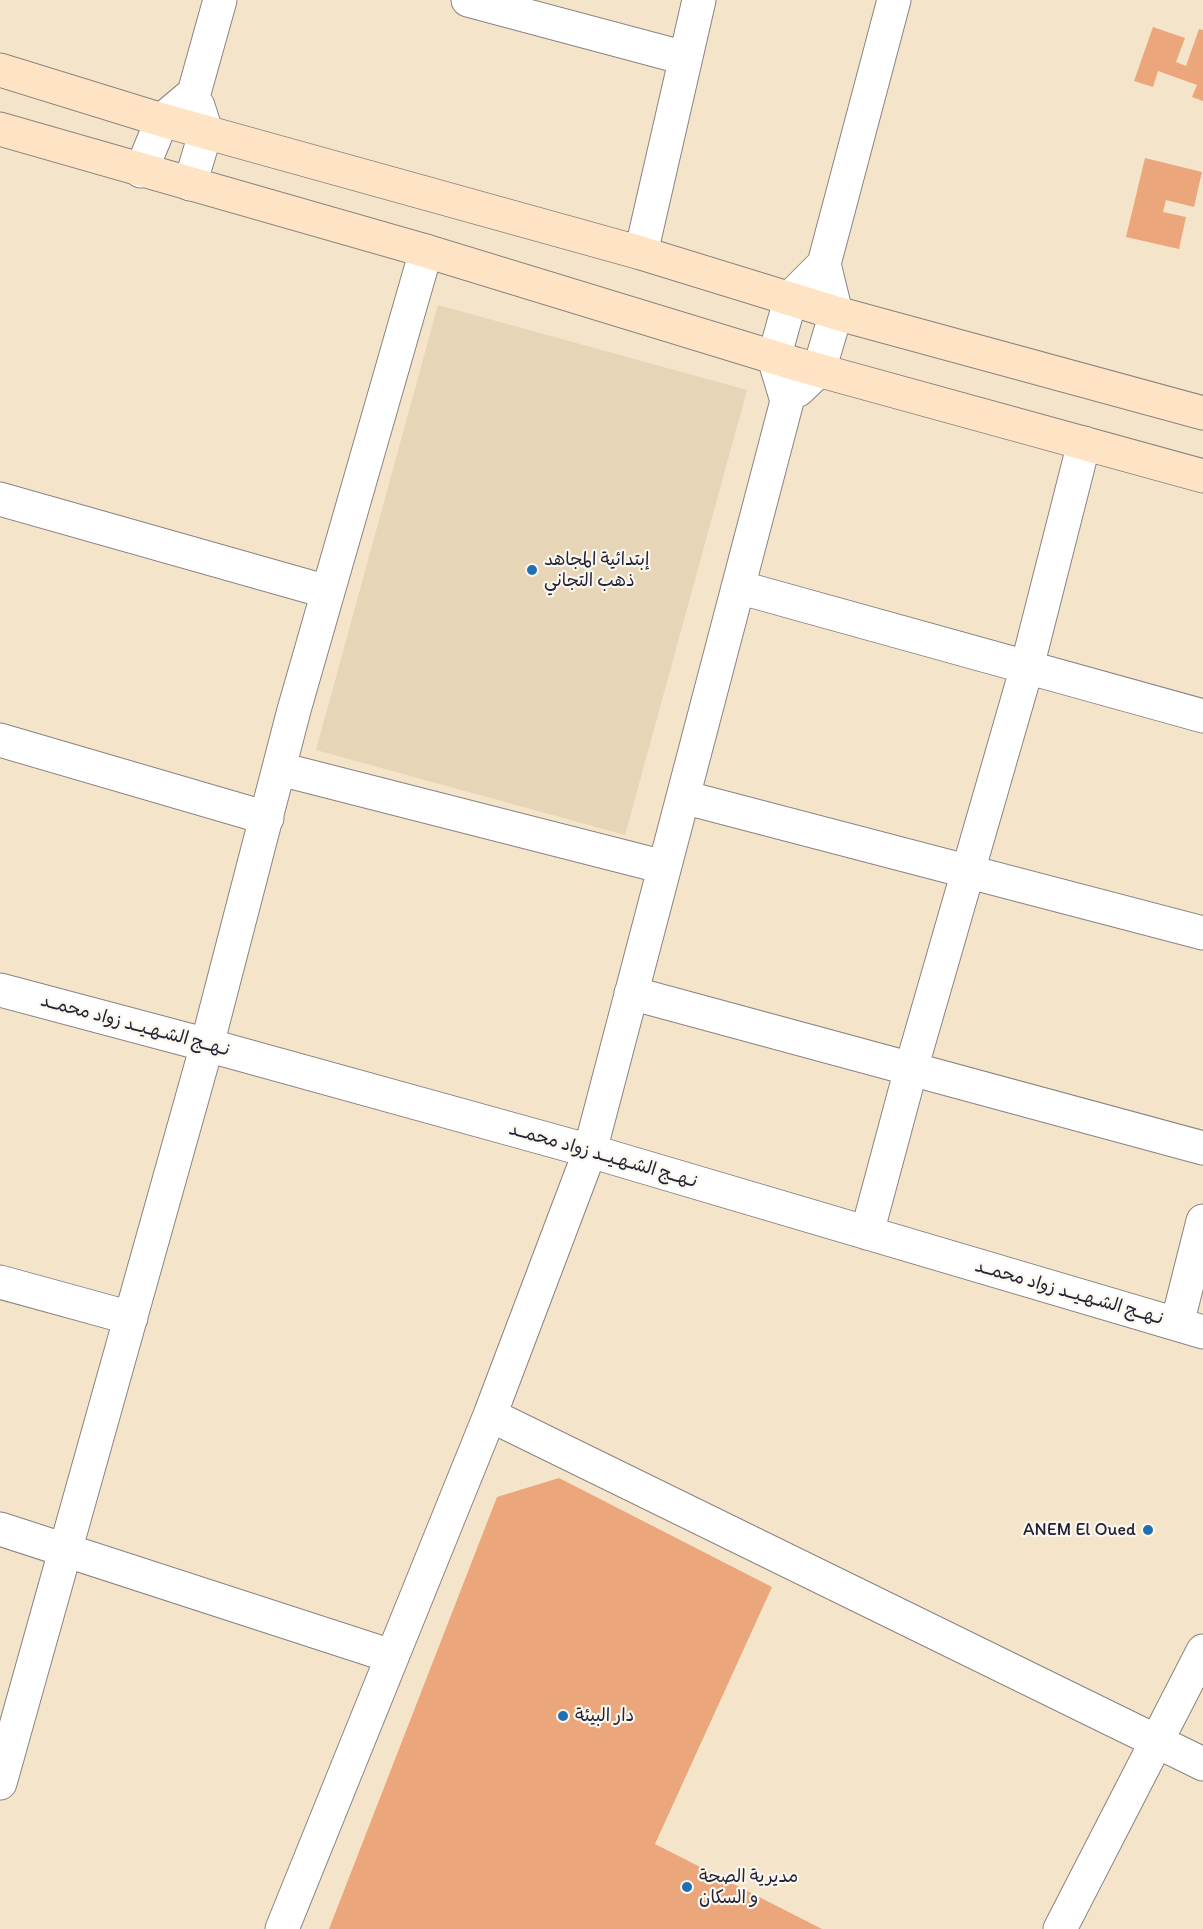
<!DOCTYPE html>
<meta charset="utf-8">
<style>
body{margin:0}
canvas{display:block;background:#f4e4c9}
</style>
<canvas width="1203" height="1929"></canvas>
<script>
const ctx = document.querySelector('canvas').getContext('2d');
ctx.lineJoin = 'round';
function fill(path, color) { ctx.fillStyle = color; ctx.fill(path, 'evenodd'); }
const poly = rows => new Path2D(rows.map(r => 'M' + r).join(''));
function strokePath(path, color, width, dash) { ctx.strokeStyle = color; ctx.lineWidth = width; ctx.lineCap = dash ? 'butt' : 'round'; ctx.setLineDash(dash || []); ctx.stroke(path); }
function write(font, color, halo, rows, align = 'center') {
  ctx.font = font + ' Itim,"Playpen Sans Arabic",sans-serif'; ctx.lineWidth = 4.5; ctx.setLineDash([]); ctx.textBaseline = 'middle'; ctx.strokeStyle = halo; ctx.fillStyle = color; for (const [text, x, y, turn = 0] of rows) {
    ctx.save(); ctx.translate(x, y); ctx.rotate((+turn || 0) * Math.PI / 180); ctx.textAlign = isNaN(turn) ? turn : align; if (halo) ctx.strokeText(text, 0, 0); ctx.fillText(text, 0, 0); ctx.restore();
  }
}
fill(poly([
 [438,305,747,390,625,835,316,750]
]), '#e6d5b7');
fill(poly([
 [1153,27,1185,38,1176,62,1186,66,1199,29,1203,30,1203,101,1192,97,1197,85,1158,71,1153,87,1134,81],
 [1145,158,1202,172,1194,207,1166,200,1163,212,1186,217,1179,249,1126,237],
 [559,1478,772,1587,655,1844,822,1929,329,1929,497,1497]
]), '#eba77b');
const street = poly([
 [468,0,685,58],
 [141,171,162,120,194,93,220,0],
 [190,184,206,131,198,106],
 [641,253,699,0],
 [798,390,819,370,836,313,824,264,894,0],
 [0,499,328,592],
 [738,587,1203,716],
 [0,740,267,818],
 [280,769,664,867],
 [683,797,1203,933],
 [0,990,207,1045,590,1151,1203,1332],
 [631,993,1203,1148],
 [867,1233,911,1069,1027,667,1084,443],
 [0,1282,131,1318],
 [1177,1324,1203,1221],
 [490,1415,1203,1764],
 [0,1529,391,1656],
 [0,1783,207,1045,294,710,426,251],
 [282,1929,490,1415,590,1151,787,401,774,358,791,297,824,264],
 [1060,1929,1203,1651]
]);
const secondary = poly([
 [0,70,162,120,641,253,836,313,1203,413],
 [0,129,426,251,796,364,1203,476]
]);
strokePath(street, '#8b8382', 35);
strokePath(secondary, '#8b8382', 35);
strokePath(street, '#fff', 33);
strokePath(secondary, '#fee4c5', 33);
for (const [x, y, r, color] of [
 [532,570,6,"#1f6fb2"],
 [1148,1530,6,"#1f6fb2"],
 [563,1716,6,"#1f6fb2"],
 [687,1887,6,"#1f6fb2"]
]) { const dot = new Path2D(); dot.arc(x, y, r, 0, 2 * Math.PI); ctx.fillStyle = color; ctx.fill(dot); strokePath(dot, '#fbf7ec', 2); }
write('18px', '#22223b', '#fbf7ec', [
 ["إبتدائية المجاهد",544,560],
 ["ذهب التجاني",544,581],
 ["ANEM El Oued",1136,1530,"right"],
 ["دار البيئة",575,1716],
 ["مديرية الصحة",699,1877],
 ["و السكان",699,1898]
], 'left');
write('18px', '#22223b', '#fbf7ec', [
 ["نـهــج الشـهـيــد زواد محمــد",135,1026,15],
 ["نـهــج الشـهـيــد زواد محمــد",603,1156,16],
 ["نـهــج الشـهـيــد زواد محمــد",1069,1293,16]
]);
</script>
